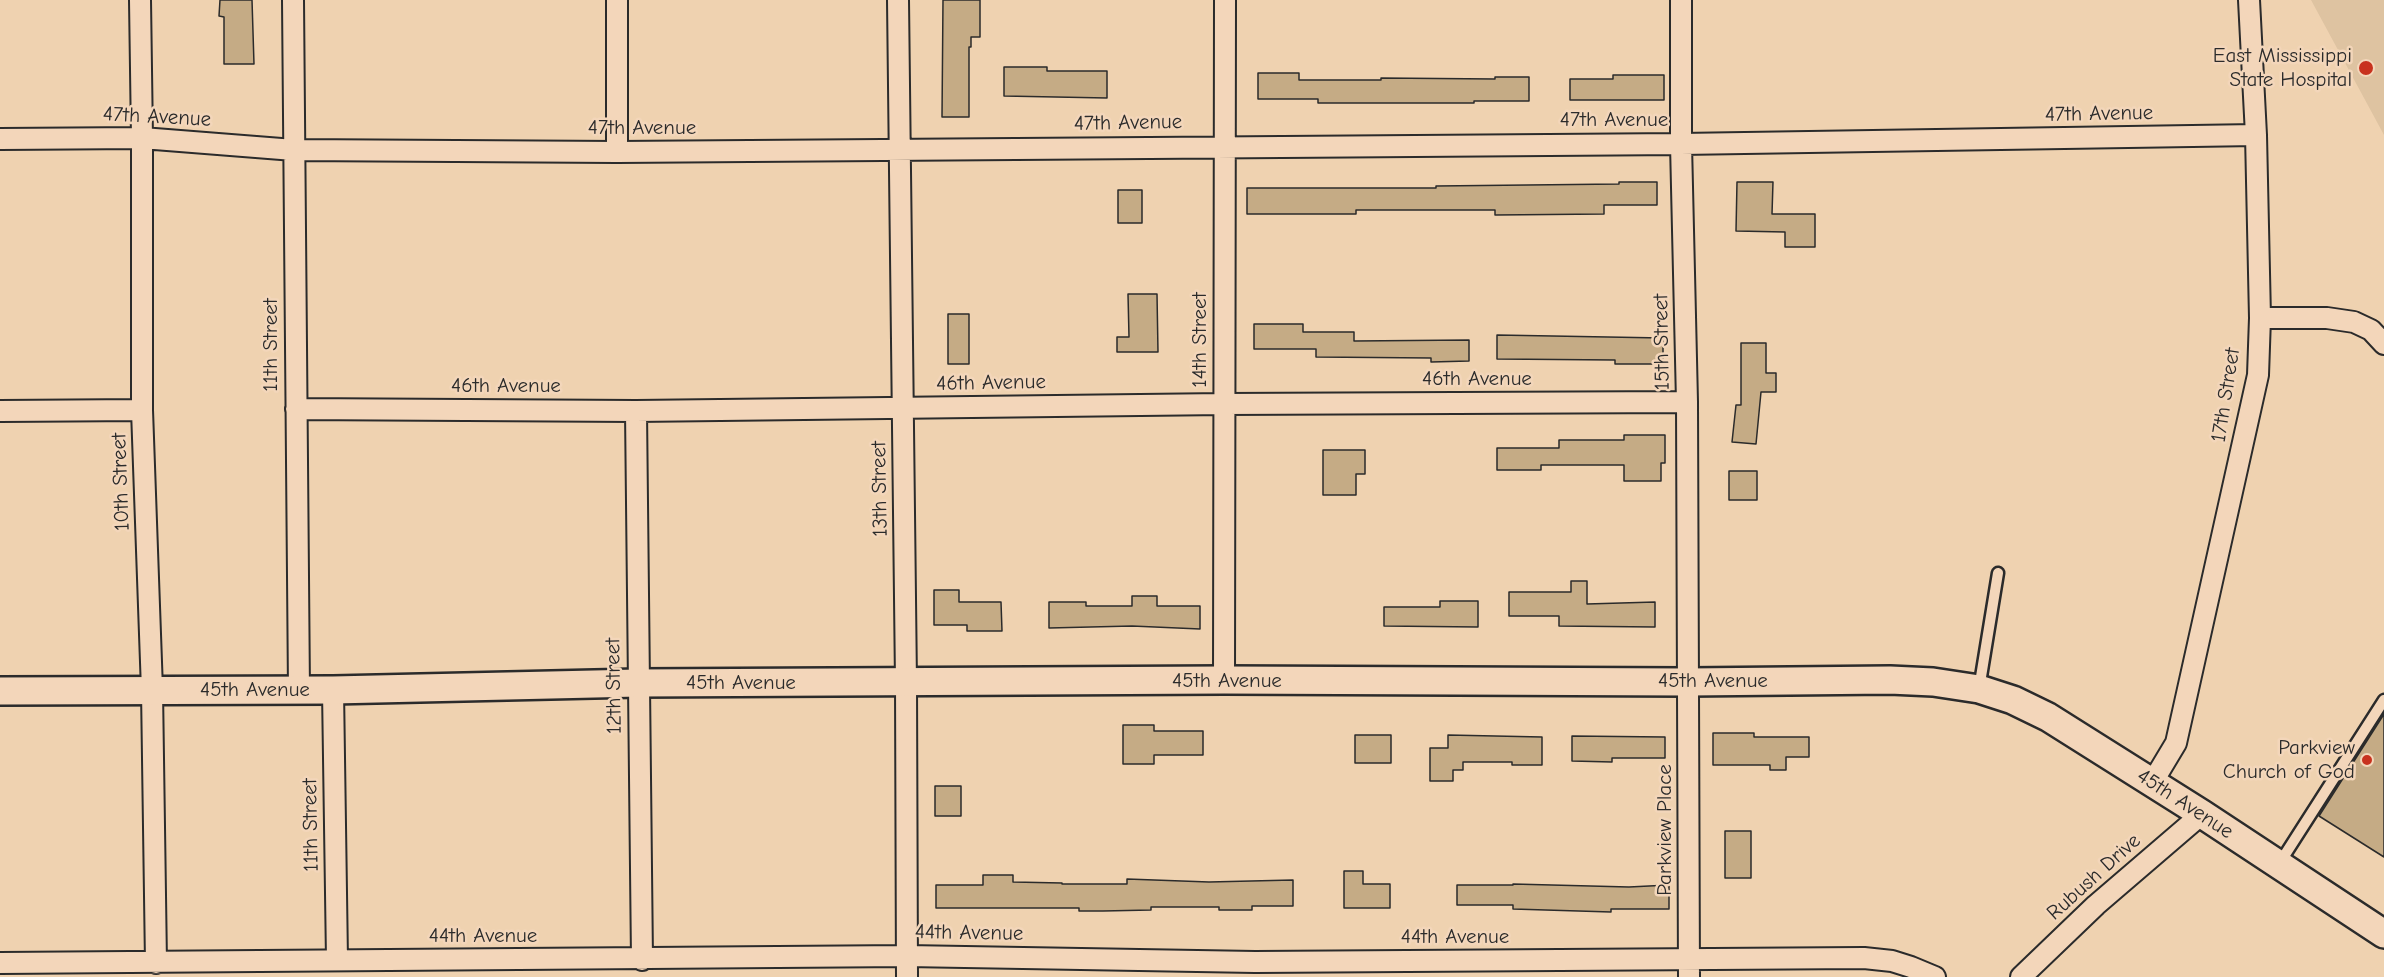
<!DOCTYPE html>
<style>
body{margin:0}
canvas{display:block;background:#efd2b0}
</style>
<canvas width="2384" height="977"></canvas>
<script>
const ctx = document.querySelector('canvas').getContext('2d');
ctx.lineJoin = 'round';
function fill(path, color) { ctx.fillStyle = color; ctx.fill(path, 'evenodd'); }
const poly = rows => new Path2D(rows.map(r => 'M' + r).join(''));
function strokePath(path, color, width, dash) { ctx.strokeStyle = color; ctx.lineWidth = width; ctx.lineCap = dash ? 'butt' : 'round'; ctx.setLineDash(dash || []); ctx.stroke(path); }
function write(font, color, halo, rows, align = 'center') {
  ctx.font = font + ' "Comic Neue",sans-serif'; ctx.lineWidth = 5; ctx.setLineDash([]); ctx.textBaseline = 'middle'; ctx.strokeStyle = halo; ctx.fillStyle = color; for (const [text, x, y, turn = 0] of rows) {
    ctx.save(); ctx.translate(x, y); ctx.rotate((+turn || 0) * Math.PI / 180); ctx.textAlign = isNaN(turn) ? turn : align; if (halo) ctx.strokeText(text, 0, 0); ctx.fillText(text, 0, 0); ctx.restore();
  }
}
fill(poly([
 [2311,0,2384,0,2384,135]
]), '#dec3a1');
const building = poly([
 [220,0,252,0,254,64,224,64,224,17,219,16,220,0],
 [943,0,980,0,980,37,971,37,971,47,969,47,969,117,942,117,943,0],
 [1004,67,1047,67,1047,71,1107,71,1107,98,1004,96,1004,67],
 [1258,73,1299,73,1299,80,1381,80,1381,78,1495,79,1495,77,1529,77,1529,101,1474,101,1474,103,1318,103,1318,99,1258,99,1258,73],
 [1613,75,1664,75,1664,100,1570,100,1570,79,1613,79,1613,75],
 [1619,182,1657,182,1657,205,1604,205,1604,214,1495,215,1495,210,1356,210,1356,214,1247,214,1247,188,1436,188,1436,186,1619,184,1619,182],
 [1737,182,1773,182,1772,214,1815,214,1815,247,1785,247,1785,232,1736,231,1737,182],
 [1118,190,1142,190,1142,223,1118,223,1118,190],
 [1128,294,1157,294,1158,352,1117,352,1117,337,1129,337,1128,294],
 [948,314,969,314,969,364,948,364,948,314],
 [1254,324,1303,324,1303,332,1354,332,1354,341,1469,340,1469,361,1431,362,1431,358,1316,357,1316,349,1254,349,1254,324],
 [1497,335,1663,338,1663,364,1615,364,1615,360,1497,359,1497,335],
 [1741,343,1766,343,1766,373,1776,373,1776,392,1761,392,1756,444,1732,442,1736,405,1741,405,1741,343],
 [1624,435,1665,435,1665,463,1661,463,1661,481,1624,481,1624,465,1541,465,1541,470,1497,470,1497,448,1559,448,1559,440,1624,440,1624,435],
 [1323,450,1365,450,1365,474,1356,474,1356,495,1323,495,1323,450],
 [1729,471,1757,471,1757,500,1729,500,1729,471],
 [1571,581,1587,581,1587,604,1655,602,1655,627,1559,626,1559,616,1509,616,1509,592,1571,592,1571,581],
 [934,590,959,590,959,602,1001,602,1002,631,967,631,967,625,934,625,934,590],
 [1132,596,1157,596,1157,606,1200,606,1200,629,1132,626,1049,628,1049,602,1086,602,1086,606,1132,606,1132,596],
 [1440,601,1478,601,1478,627,1384,626,1384,607,1440,607,1440,601],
 [2384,714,2384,857,2319,816,2384,714],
 [1123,725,1154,725,1154,731,1203,731,1203,755,1154,755,1154,764,1123,764,1123,725],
 [1713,733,1754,733,1754,737,1809,737,1809,757,1786,757,1786,770,1770,770,1770,765,1713,765,1713,733],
 [1355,735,1391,735,1391,763,1355,763,1355,735],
 [1448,735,1542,737,1542,765,1512,765,1512,762,1463,762,1463,770,1453,770,1453,781,1430,781,1430,748,1448,748,1448,735],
 [1572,736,1665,737,1665,758,1612,758,1612,762,1572,761,1572,736],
 [935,786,961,786,961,816,935,816,935,786],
 [1725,831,1751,831,1751,878,1725,878,1725,831],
 [1344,871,1363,871,1363,884,1390,884,1390,908,1344,908,1344,871],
 [983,875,1013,875,1013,882,1062,883,1062,884,1127,884,1127,879,1209,882,1293,880,1293,906,1252,906,1252,910,1219,910,1219,907,1151,907,1151,910,1103,911,1079,911,1079,908,936,908,936,885,983,885,983,875],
 [1513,884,1629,887,1669,885,1669,909,1611,909,1611,912,1513,909,1513,905,1457,905,1457,885,1513,885,1513,884]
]);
fill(building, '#c5ab85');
strokePath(building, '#2b2b2b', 1.5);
const lane = poly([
 [1979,689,1998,573],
 [2279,864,2384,700]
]);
const street = poly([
 [140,0,142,138,142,410,152,690,156,963],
 [293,0,299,690],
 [617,0,617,152],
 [898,0,906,682,907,977],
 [1681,0,1681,144,1687,402,1689,977],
 [0,139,142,138,294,150,617,152,1681,144,2256,135],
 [2260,318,2327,318,2354,322,2371,330,2384,344],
 [296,409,636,411,1224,404,1687,402],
 [0,411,142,410],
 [636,411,642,960],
 [1224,680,1225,0],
 [333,690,337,960],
 [2152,783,2176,743,2258,375,2260,318,2256,135,2249,0],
 [0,963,907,956,1255,962,1864,958,1892,961,1911,967,1935,977],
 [2021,977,2096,905,2202,814]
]);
const secondary = poly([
 [0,691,333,690,638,683,1224,680,1688,682,1890,680,1933,682,1979,689,2013,700,2048,717,2202,814,2384,934]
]);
strokePath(lane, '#2b2b2b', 15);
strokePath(street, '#2b2b2b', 24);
strokePath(secondary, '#2b2b2b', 32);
strokePath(lane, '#f3d6ba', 10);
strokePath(street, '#f3d6ba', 20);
strokePath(secondary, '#f3d6ba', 27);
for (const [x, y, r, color] of [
 [2366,68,8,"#c8321e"],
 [2367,760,6,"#c8321e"]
]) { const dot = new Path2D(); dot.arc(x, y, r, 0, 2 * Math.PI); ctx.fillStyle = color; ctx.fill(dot); strokePath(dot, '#f3d6ba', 2); }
write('21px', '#2b2b2b', '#f3d6ba', [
 ["East Mississippi",2352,56],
 ["State Hospital",2352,80],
 ["Parkview",2355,748],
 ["Church of God",2355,772]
], 'right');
write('21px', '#2b2b2b', '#f3d6ba', [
 ["47th Avenue",2099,114,-1],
 ["47th Avenue",157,117,3],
 ["47th Avenue",1614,120],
 ["47th Avenue",1128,123,-1],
 ["47th Avenue",642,128],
 ["14th Street",1200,340,-90],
 ["15th Street",1662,342,-91],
 ["11th Street",271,345,-90],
 ["46th Avenue",1477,379],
 ["46th Avenue",991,383,-1],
 ["46th Avenue",506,386],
 ["17th Street",2226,395,-81],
 ["10th Street",121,482,-92],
 ["13th Street",880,489,-91],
 ["45th Avenue",1227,681],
 ["45th Avenue",1713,681],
 ["45th Avenue",741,683],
 ["12th Street",614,686,-91],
 ["45th Avenue",255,690],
 ["45th Avenue",2185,804,33],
 ["11th Street",311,825,-91],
 ["Parkview Place",1665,830,-90],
 ["Rubush Drive",2094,877,-42],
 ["44th Avenue",969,933,1],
 ["44th Avenue",483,936],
 ["44th Avenue",1455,937]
]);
</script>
